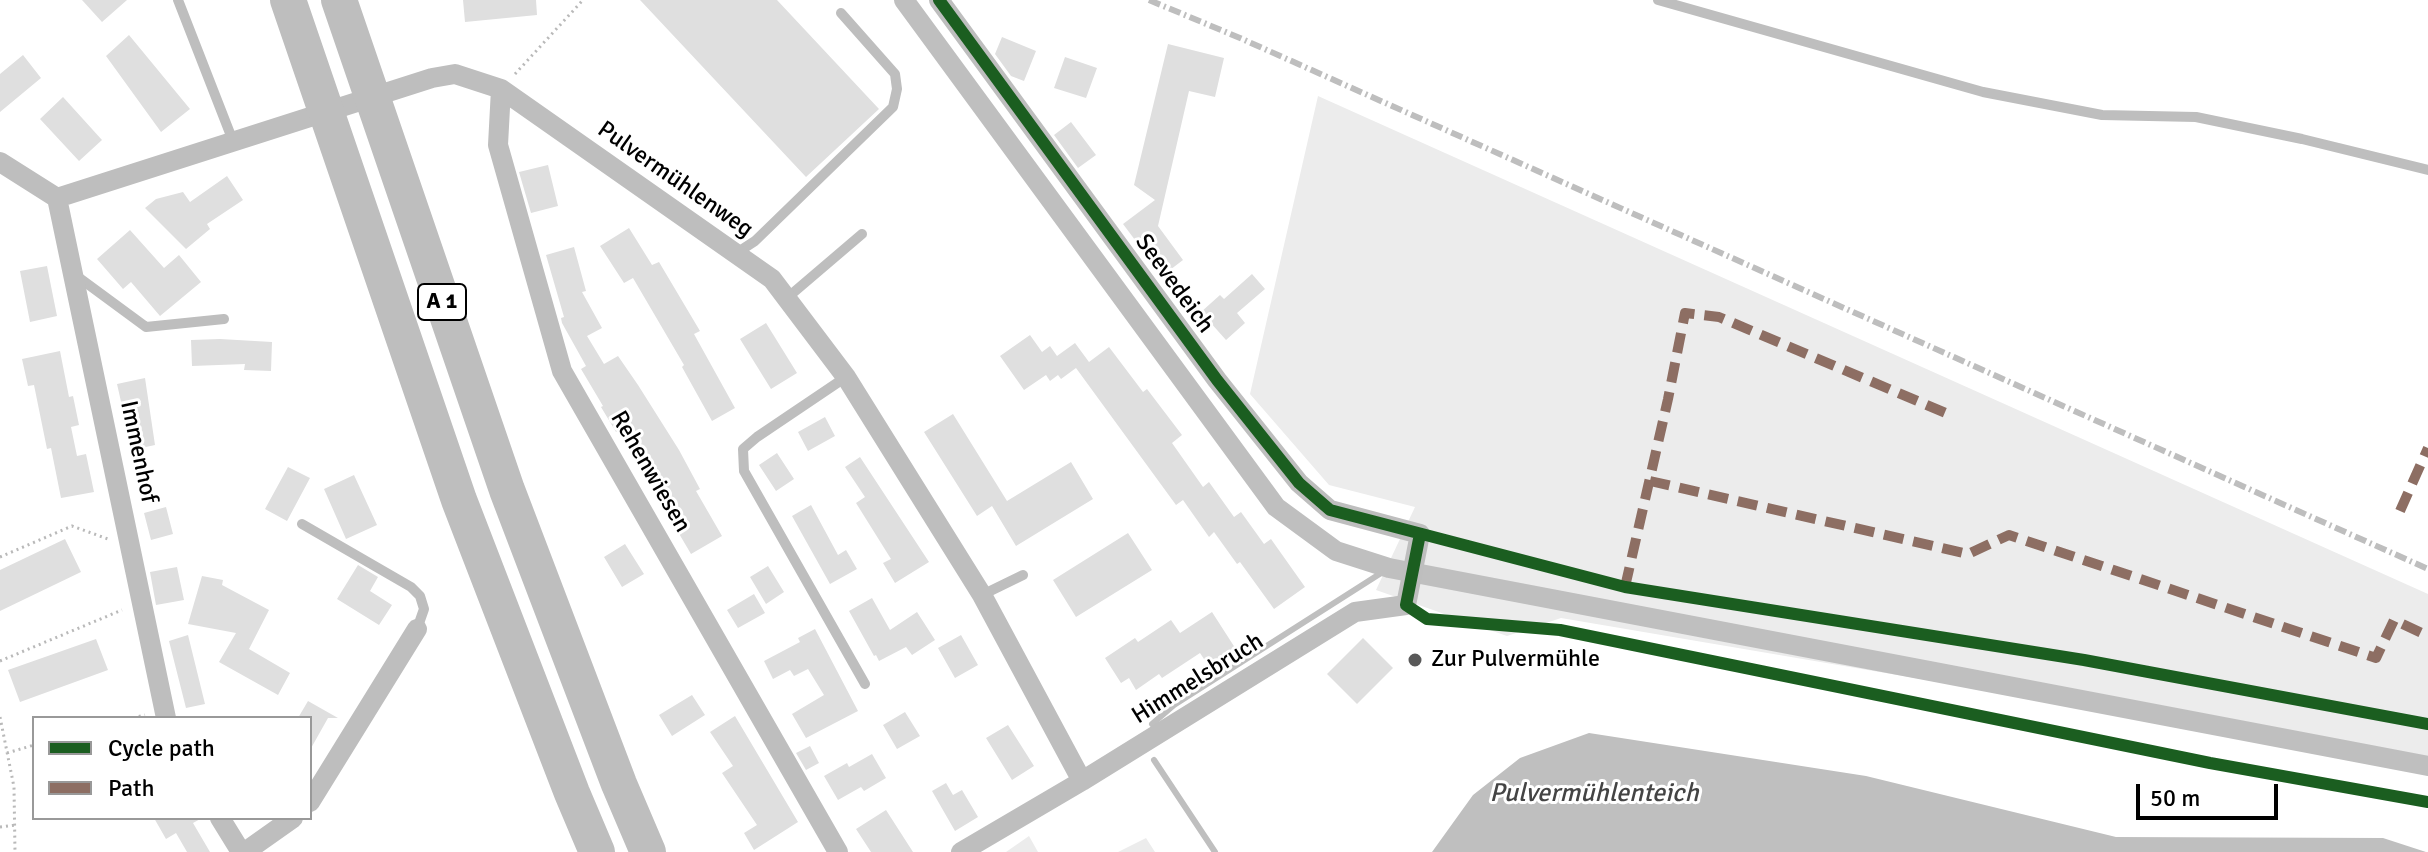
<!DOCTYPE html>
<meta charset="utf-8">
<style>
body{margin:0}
#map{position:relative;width:2428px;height:852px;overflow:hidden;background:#fff;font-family:Signika,sans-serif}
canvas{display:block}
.legend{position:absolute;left:32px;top:716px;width:280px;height:104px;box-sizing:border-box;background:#fff;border:2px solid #999;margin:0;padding:10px 14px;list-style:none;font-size:24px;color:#000}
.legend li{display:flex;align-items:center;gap:16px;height:40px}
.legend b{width:40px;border:2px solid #999}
.scale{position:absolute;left:2136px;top:784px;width:142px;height:36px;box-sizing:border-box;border:4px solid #000;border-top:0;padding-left:10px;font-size:24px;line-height:28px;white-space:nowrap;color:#000;-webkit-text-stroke:6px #fff;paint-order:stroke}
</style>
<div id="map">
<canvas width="2428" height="852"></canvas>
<ul class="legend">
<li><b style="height:10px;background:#1b5e20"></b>Cycle path</li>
<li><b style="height:10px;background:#8d6e63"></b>Path</li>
</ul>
<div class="scale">50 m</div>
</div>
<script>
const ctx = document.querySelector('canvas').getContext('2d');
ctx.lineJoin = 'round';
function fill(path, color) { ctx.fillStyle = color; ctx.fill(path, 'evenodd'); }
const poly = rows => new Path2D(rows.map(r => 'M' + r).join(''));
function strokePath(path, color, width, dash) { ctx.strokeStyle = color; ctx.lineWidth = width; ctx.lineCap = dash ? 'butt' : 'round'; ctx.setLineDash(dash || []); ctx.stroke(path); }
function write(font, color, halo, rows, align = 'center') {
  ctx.font = font + ' Signika,sans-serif'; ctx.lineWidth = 6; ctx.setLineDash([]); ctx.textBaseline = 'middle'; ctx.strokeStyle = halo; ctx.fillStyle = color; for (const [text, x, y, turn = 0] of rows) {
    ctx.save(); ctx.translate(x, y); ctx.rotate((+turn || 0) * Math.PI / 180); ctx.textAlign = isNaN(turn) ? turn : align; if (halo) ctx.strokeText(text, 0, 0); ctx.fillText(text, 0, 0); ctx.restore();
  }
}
fill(poly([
 [1318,96,2428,594,2428,765,1561,618,1507,636,1376,590,1415,507,1329,485,1250,394],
 [1029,836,1038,852,1006,852],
 [1146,838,1155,852,1118,852]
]), '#ececec');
fill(poly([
 [1589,733,1866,776,2116,837,2383,838,2426,852,1432,852,1473,795,1520,758]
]), '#bfbfbf');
strokePath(poly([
 [1152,724,1174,705,1389,568],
 [1154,760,1215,852]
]), '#bfbfbf', 6);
strokePath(poly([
 [904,0,1276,507,1336,551,1389,568,2428,766]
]), '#bfbfbf', 20);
fill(poly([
 [82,0,127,0,102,22],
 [463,0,536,0,537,15,465,22],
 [640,0,777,0,879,109,806,177],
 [129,35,190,109,161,132,106,56],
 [1002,37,1036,51,1024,81,1011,76,995,54],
 [1168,44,1224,58,1215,97,1189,91,1158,226,1183,260,1162,276,1123,224,1155,200,1134,185],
 [23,55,41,78,0,112,0,74],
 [1065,57,1097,68,1086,98,1054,88],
 [63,97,102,140,79,161,40,119],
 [1071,122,1096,155,1078,168,1054,135],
 [548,165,558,206,531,213,519,172],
 [227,176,243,200,207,224,210,229,186,249,145,208,156,199,183,192,190,202],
 [629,228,652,265,659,262,700,331,694,334,735,408,712,421,682,367,684,365,633,278,624,283,600,246],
 [130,230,164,268,179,255,201,282,160,316,131,282,123,289,97,259],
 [574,247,586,291,582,292,602,328,587,336,604,364,618,356,638,385,679,450,700,489,696,491,722,536,691,554,651,486,662,479,628,426,616,432,601,407,603,406,581,369,586,366,562,323,561,318,564,317,546,255],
 [47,266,57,316,30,322,20,271],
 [1252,274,1265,289,1237,313,1245,323,1226,340,1201,312,1220,295,1224,299],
 [766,323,797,373,771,389,740,339],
 [1030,335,1042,352,1050,346,1057,356,1075,343,1089,362,1109,347,1143,392,1147,389,1182,435,1172,443,1203,487,1209,482,1234,517,1241,512,1264,544,1271,539,1305,587,1274,609,1240,562,1237,564,1214,532,1209,537,1183,500,1176,505,1076,368,1061,379,1058,375,1050,381,1046,375,1024,390,1000,356],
 [220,339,272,342,271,371,244,370,245,364,192,366,191,340],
 [60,351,69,397,73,396,79,425,71,427,77,456,86,454,94,492,61,498,51,448,47,449,34,385,28,386,22,359],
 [145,378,155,445,132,450,117,384],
 [953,414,1007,501,1071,462,1093,499,1016,546,992,506,977,516,924,432],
 [825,417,835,436,808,451,798,432],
 [777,453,794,479,776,491,759,465],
 [860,457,929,562,895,583,883,563,891,559,856,503,865,497,845,467],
 [288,467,310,478,287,521,265,509],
 [354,475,377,525,346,539,324,489],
 [811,505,838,555,846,550,857,569,830,584,792,516],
 [166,507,173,534,151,540,144,513],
 [1128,533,1152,570,1076,617,1053,580],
 [65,539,81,572,0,611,0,570],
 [625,544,644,574,622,587,604,557],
 [358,565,378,577,370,591,392,605,379,625,337,599],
 [768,566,784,592,766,604,750,577],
 [177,567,184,600,156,605,150,572],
 [202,576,223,580,222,585,269,610,249,649,290,673,278,695,219,662,236,633,188,624],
 [754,594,765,613,738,628,727,610],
 [872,598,890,630,917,612,935,640,912,655,906,647,879,661,876,655,874,656,849,611],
 [1212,612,1239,654,1212,671,1200,653,1162,678,1159,674,1136,690,1129,678,1121,683,1105,658,1135,638,1138,642,1171,620,1180,633],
 [815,629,858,711,806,738,792,714,824,695,808,669,794,676,790,670,773,679,764,661,800,642,798,638],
 [188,635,205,704,186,708,169,641],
 [961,635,978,665,955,678,938,648],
 [1363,638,1393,668,1357,704,1327,674],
 [96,639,108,670,20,702,8,670],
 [692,695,705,715,672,736,659,715],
 [308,701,338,718,328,718,310,750,310,718,298,718],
 [905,712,920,736,897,749,883,725],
 [735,716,798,822,754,850,744,833,757,825,722,773,733,766,710,732],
 [1008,725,1034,766,1012,780,986,738],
 [810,746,819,763,806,770,796,753],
 [872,754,886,778,864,791,861,787,838,800,824,776,847,763,849,767],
 [946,783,953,795,962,790,978,817,955,831,932,791],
 [886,810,913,852,871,852,856,829],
 [154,818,202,818,193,823,210,852,187,852,176,833,166,839]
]), '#dfdfdf');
strokePath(poly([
 [515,74,583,0],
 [0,557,72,526,108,539],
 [0,661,122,610],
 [0,717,14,787,15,852],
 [133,718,145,715],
 [7,753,34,745],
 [0,827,15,825]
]), '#b9b9b9', 3, [2, 4]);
strokePath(poly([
 [178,0,233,141],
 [1658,0,1983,92,2102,115,2196,117,2302,139,2428,170],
 [735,254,755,241,893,107,897,89,895,74,841,13],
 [74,274,146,327,224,319],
 [787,298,862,234],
 [846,377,757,437,743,449,744,471,865,684],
 [302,524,411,587,420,596,424,609,417,629],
 [982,595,1023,575]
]), '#bebebe', 10);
strokePath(poly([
 [939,0,1217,380,1299,483,1330,510,1420,534,1406,605,1355,612,1082,781,961,852],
 [501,89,498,145,562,371,838,852],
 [0,162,57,198,432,78,455,74,501,89,772,279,846,377,982,595,1082,781],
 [57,198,166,718],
 [310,802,417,629],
 [220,818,241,852],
 [245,852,293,818]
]), '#bebebe', 20);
strokePath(poly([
 [288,0,459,500,572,793,597,852],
 [339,0,507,490,619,784,648,852]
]), '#bebebe', 36);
strokePath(poly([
 [1149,0,1240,38,2428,569]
]), '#bebebe', 6, [12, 4, 2, 4]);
strokePath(poly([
 [1650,481,1968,554,2009,535,2376,658,2394,620,2428,636],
 [2400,511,2428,448],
 [1625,587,1668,399,1685,313,1719,317,1948,414]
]), '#8d6e63', 10, [20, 10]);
strokePath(poly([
 [939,0,1217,380,1299,483,1330,510,1625,587,2084,660,2428,724],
 [1420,534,1406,605,1427,619,1560,630,2210,763,2428,802]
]), '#1b5e20', 12);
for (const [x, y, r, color] of [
 [1415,660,8,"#595959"]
]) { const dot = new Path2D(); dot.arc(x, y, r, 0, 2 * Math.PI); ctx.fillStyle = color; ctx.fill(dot); strokePath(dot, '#fff', 3); }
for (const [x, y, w] of [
 [442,302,48]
]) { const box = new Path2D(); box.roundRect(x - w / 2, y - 18, w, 36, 6); ctx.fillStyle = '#fff'; ctx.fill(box); strokePath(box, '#000', 2); }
write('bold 22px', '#000', null, [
 ["A 1",442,302]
]);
write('24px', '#000', '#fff', [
 ["Pulvermühlenweg",675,180,35],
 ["Seevedeich",1174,284,54],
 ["Immenhof",138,452,78],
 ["Rehenwiesen",650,472,60],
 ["Himmelsbruch",1198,679,-32]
]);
write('24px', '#000', '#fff', [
 ["Zur Pulvermühle",1431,660]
], 'left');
write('italic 26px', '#444', '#fff', [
 ["Pulvermühlenteich",1594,794]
]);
</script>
